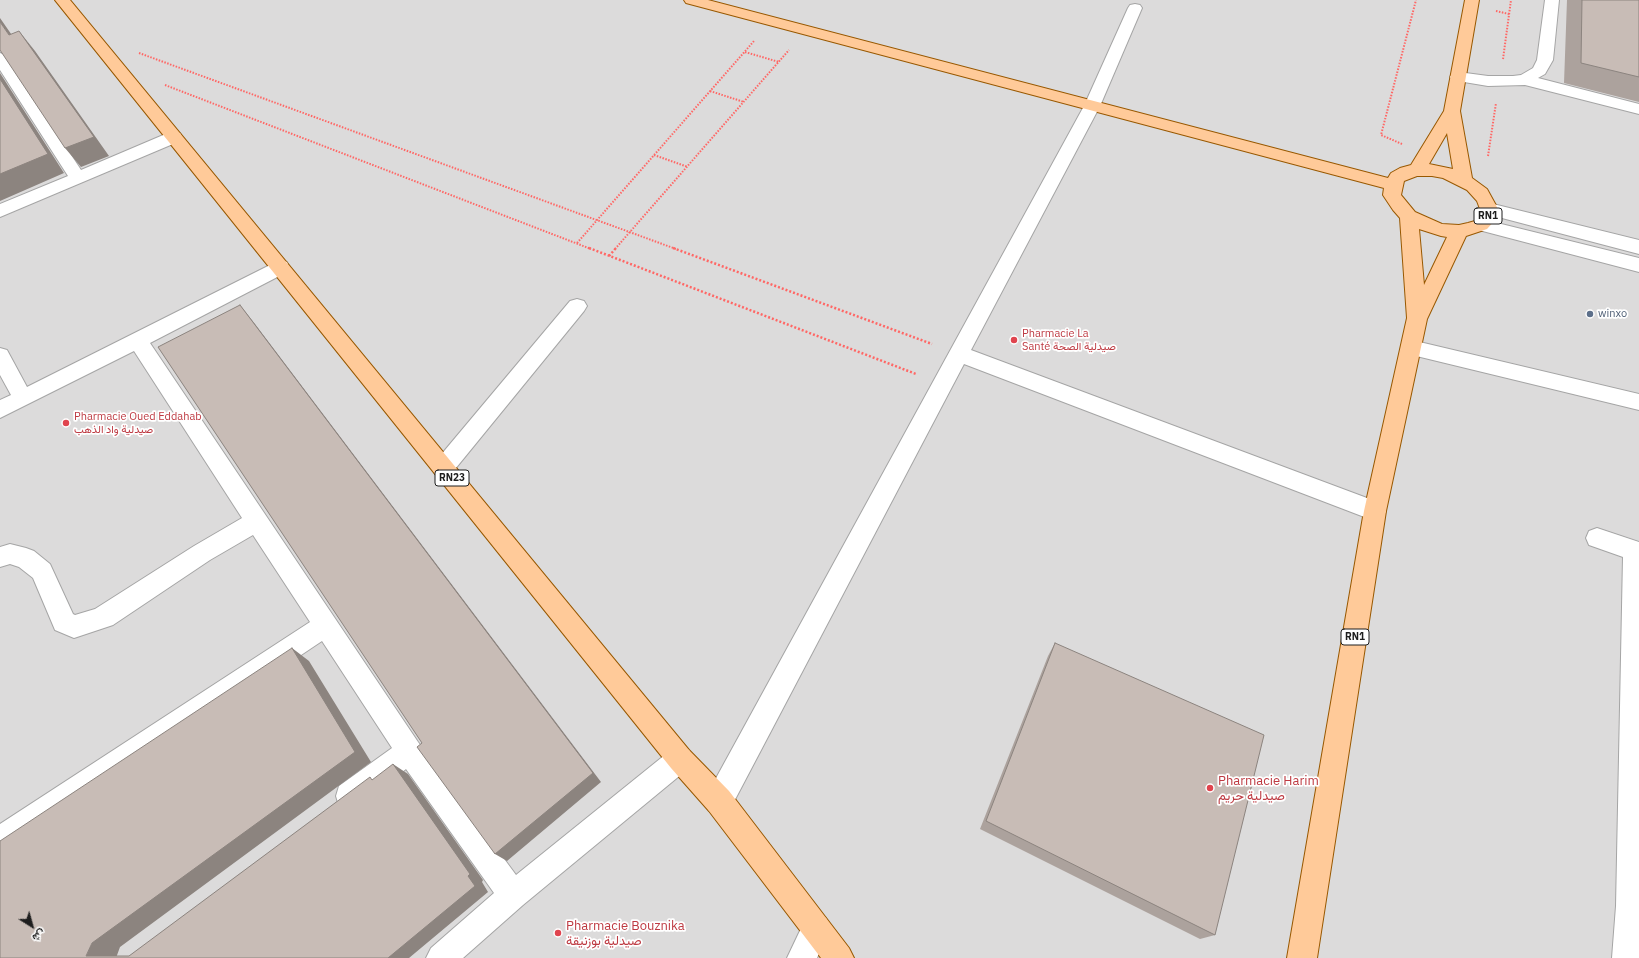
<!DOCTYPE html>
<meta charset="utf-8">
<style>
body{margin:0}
#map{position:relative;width:1639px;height:958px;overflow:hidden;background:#f0eae3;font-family:"IBM Plex Sans",Vazirmatn,sans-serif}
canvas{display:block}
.north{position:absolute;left:12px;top:906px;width:40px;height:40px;-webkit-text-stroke:3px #fff;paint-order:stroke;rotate:143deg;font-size:11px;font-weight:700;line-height:16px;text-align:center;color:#1e1e1e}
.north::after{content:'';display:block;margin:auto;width:14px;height:18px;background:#1e1e1e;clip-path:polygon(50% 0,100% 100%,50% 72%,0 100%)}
</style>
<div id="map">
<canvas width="1639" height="958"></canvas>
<div class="north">ش</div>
</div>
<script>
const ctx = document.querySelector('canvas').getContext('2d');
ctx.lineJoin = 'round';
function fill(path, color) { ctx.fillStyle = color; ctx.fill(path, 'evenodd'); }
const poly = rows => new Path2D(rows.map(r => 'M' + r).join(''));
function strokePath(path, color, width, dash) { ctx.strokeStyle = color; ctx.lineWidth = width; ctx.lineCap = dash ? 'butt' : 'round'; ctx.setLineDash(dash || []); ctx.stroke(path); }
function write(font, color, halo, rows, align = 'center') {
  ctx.font = font + ' "IBM Plex Sans",Vazirmatn,sans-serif'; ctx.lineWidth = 3.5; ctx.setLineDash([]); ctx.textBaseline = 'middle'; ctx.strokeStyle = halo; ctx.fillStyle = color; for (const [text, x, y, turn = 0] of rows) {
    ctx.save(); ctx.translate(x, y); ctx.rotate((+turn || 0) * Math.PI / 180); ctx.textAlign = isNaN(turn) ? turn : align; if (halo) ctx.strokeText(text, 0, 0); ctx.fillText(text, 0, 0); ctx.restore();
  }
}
fill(poly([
 [0,0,1639,0,1639,958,0,958]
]), '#dcdbdb');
const minor = poly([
 [1545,0,1559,0,1553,60,1545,74,1538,78,1639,104,1639,114,1525,85,1488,86,1452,80,1450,77,1452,74,1458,72,1488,76,1513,76,1521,75,1533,68,1537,60,1545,0],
 [1135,4,1140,5,1142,8,1100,106,971,350,1383,504,1386,511,1383,518,1375,521,1367,518,964,364,729,811,719,814,709,811,706,801,709,791,1084,106,1128,8,1130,5,1135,4],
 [0,53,5,55,81,170,168,133,174,132,180,133,182,137,180,141,0,217,0,204,68,176,0,70,0,53],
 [1489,203,1639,240,1639,254,1483,213,1480,209,1483,205,1489,203],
 [1481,219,1639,258,1639,272,1475,229,1472,225,1475,221,1481,219],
 [280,260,287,262,289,267,287,272,150,343,418,742,516,875,671,750,680,746,689,750,693,759,689,768,523,905,463,958,426,958,431,948,494,893,406,769,359,806,349,809,339,806,336,796,339,786,392,748,322,641,10,850,0,854,0,824,310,622,253,535,210,560,113,625,74,638,55,630,33,578,19,567,10,564,0,567,0,547,10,544,26,548,34,551,50,564,73,614,75,615,95,609,194,546,242,518,134,351,0,418,0,400,11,395,0,375,0,348,7,350,27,387,280,260],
 [577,299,584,301,587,306,584,311,451,474,443,477,435,474,432,468,435,462,570,301,577,299],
 [1411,340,1639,394,1639,410,1404,353,1401,348,1404,343,1411,340],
 [1597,528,1639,542,1639,958,1612,958,1616,906,1623,557,1589,545,1586,538,1589,531,1597,528],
 [816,914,826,918,830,928,817,958,787,958,806,918,816,914]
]);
const major = poly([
 [55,0,70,0,689,750,729,791,849,948,854,958,821,958,709,811,671,768,55,0],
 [684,0,708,0,1388,178,1391,173,1400,168,1411,165,1444,111,1465,0,1479,0,1460,111,1472,178,1487,189,1498,209,1497,218,1487,229,1466,236,1427,319,1386,511,1317,958,1287,958,1364,511,1407,318,1400,218,1393,210,1383,195,1384,188,686,3,684,0],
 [1447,133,1453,169,1429,164,1447,133],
 [1417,176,1432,176,1443,178,1467,190,1477,201,1480,209,1479,216,1475,221,1468,223,1459,225,1442,224,1415,212,1401,195,1404,181,1417,176],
 [1419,229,1441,236,1447,237,1424,285,1419,229]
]);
strokePath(minor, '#a5a5a5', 2);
strokePath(major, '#985800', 2);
strokePath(poly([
 [1496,11,1509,14],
 [745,52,779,62],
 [139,53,676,249],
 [1503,59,1511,0],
 [165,85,591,249],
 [710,91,744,102],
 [1402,144,1381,135,1416,0],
 [654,155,688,167],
 [1488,156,1496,103],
 [577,243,754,41],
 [615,249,789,50]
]), '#ff6765', 2, [1.5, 1.5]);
strokePath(poly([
 [589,248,916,374],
 [673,248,932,344],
 [609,256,616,248]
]), '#ff6765', 2.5, [2, 2]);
fill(minor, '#fff');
fill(major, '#ffca99');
fill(poly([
 [1567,0,1639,0,1639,102,1564,83],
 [1055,643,1215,935,1200,939,980,829,1048,656]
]), '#aca29d');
fill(poly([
 [0,18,25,54,9,35,0,22],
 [19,31,35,51,109,156,81,167,65,148],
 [0,73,64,173,0,201],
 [240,305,255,324,601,782,507,861,495,854],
 [292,648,309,661,371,762,120,947,116,958,86,956,92,943],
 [393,764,408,774,483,880,482,882,488,892,409,958,388,958]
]), '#8c847f');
const building = poly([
 [1582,0,1639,0,1639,77,1581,63,1582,0],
 [0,22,9,35,19,31,94,137,65,148,0,50,0,22],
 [0,79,48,154,0,174,0,79],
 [240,305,593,773,495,854,417,747,422,743,158,347,240,305],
 [1055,643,1264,735,1215,935,986,821,1055,643],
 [292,648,355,752,92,943,86,956,129,956,370,777,372,780,393,764,470,874,468,876,475,886,388,958,0,958,0,841,292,648]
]);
fill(building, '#c8bcb6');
strokePath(building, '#8c847f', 1);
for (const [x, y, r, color] of [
 [1590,314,4,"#5c6f8a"],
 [1014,340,4,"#e0444e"],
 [66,423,4,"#e0444e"],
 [1210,788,4,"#e0444e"],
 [558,933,4,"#e0444e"]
]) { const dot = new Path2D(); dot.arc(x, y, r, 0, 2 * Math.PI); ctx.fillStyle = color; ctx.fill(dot); strokePath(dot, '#fff', 1.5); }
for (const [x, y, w] of [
 [1488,216,28],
 [452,478,34],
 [1355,637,28]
]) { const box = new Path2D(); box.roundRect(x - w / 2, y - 8, w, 16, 3); ctx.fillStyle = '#fff'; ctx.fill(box); strokePath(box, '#1e1e1e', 1); }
write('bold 10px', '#1e1e1e', null, [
 ["RN1",1488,216],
 ["RN23",452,478],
 ["RN1",1355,637]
]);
write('11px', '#4e5e75', '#fff', [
 ["winxo",1598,314]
], 'left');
write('11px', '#be3a42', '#fff', [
 ["Pharmacie La",1022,334],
 ["Santé صيدلية الصحة",1022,347],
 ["Pharmacie Oued Eddahab",74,417],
 ["صيدلية واد الذهب",74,430]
], 'left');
write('13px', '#be3a42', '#fff', [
 ["Pharmacie Harim",1218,781],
 ["صيدلية حريم",1218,796],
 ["Pharmacie Bouznika",566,926],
 ["صيدلية بوزنيقة",566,941]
], 'left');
</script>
